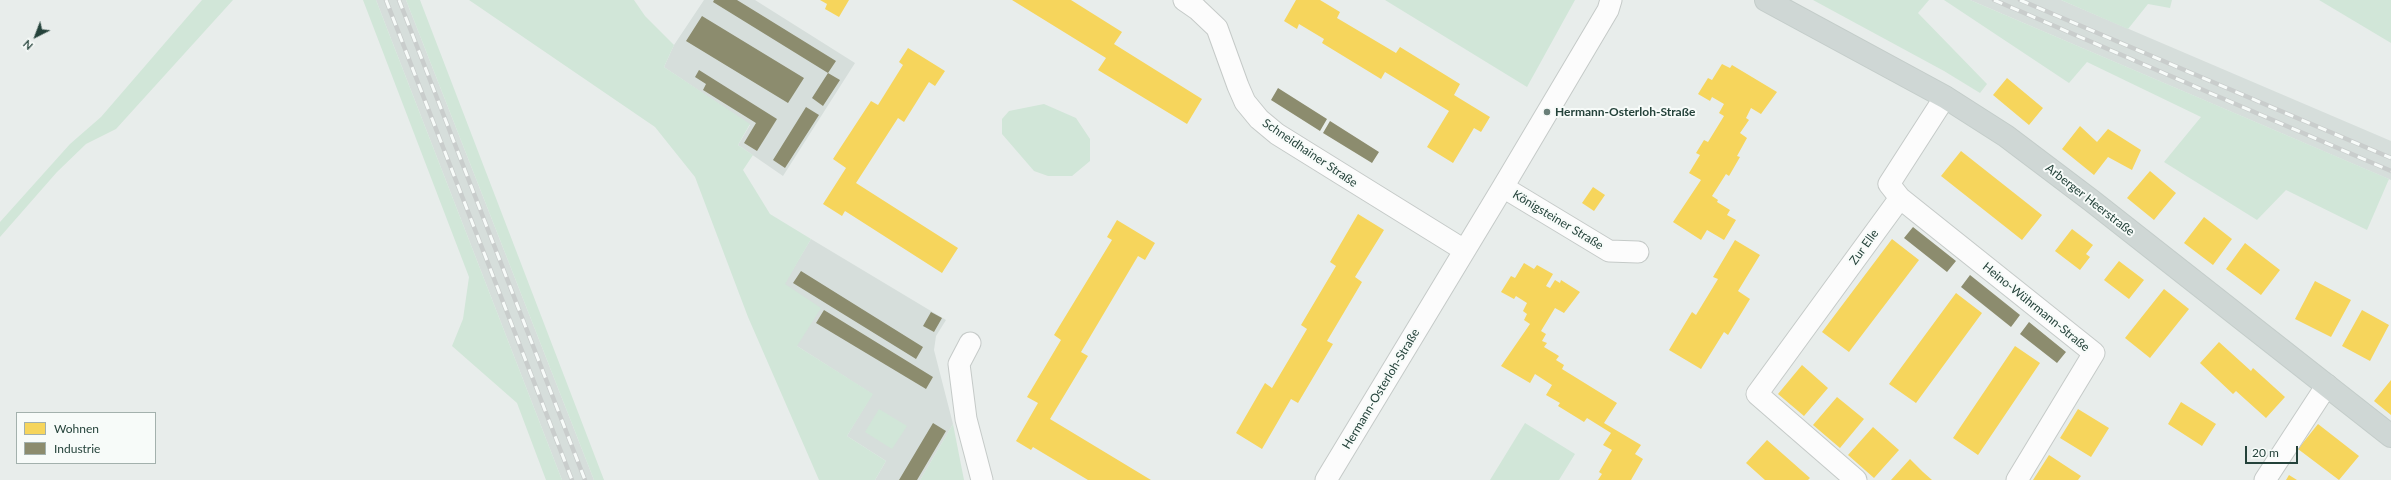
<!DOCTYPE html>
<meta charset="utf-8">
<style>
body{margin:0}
#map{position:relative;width:2391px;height:480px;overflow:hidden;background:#e8edeb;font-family:Lato,sans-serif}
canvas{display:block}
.legend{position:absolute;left:16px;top:412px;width:140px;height:52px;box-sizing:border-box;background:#f7fbf9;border:1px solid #a3b1ad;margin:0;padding:5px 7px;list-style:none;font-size:12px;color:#24423a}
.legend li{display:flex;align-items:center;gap:8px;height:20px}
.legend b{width:20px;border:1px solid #a3b1ad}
.north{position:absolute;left:16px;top:16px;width:40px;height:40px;-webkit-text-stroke:3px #f7fbf9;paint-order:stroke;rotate:222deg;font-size:11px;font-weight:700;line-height:16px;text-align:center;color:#24423a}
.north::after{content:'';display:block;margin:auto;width:14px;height:18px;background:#24423a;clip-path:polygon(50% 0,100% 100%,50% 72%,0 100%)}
.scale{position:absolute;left:2245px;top:446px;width:53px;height:18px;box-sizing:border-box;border:2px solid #24423a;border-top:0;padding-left:5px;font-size:12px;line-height:14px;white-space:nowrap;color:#24423a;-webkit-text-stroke:3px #f7fbf9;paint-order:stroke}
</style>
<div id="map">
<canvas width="2391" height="480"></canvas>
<ul class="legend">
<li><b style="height:11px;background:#f6d55c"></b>Wohnen</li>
<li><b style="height:11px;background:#8c8c6e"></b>Industrie</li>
</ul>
<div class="north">N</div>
<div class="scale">20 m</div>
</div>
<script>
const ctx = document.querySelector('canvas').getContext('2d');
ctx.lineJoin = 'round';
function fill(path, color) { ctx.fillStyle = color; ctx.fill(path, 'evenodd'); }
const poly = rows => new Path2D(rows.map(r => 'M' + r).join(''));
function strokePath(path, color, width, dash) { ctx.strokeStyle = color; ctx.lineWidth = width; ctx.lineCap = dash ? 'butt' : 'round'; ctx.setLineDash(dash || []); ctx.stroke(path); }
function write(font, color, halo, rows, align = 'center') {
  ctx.font = font + ' Lato,sans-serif'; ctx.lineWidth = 4; ctx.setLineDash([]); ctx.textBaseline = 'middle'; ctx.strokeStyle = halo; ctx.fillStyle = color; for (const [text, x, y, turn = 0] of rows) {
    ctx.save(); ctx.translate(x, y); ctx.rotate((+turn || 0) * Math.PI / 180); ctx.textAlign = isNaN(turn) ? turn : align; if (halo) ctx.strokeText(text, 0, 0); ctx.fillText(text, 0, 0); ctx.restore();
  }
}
fill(poly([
 [376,0,406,0,594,480,562,480],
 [704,0,755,0,855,63,783,176,738,145,750,125,664,67,674,45],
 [1970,0,2061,0,2391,141,2391,180],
 [811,239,946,320,936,336,934,350,953,424,920,480,875,480,886,461,847,436,872,394,797,346,784,284]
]), '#d6dedb');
fill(poly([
 [202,0,233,0,116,129,86,144,57,172,0,237,0,222,70,144,101,117],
 [363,0,376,0,562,480,546,480,517,403,452,346,463,319,469,277],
 [406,0,420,0,604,480,594,480],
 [469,0,634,0,645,16,674,45,664,67,750,124,738,145,753,155,743,170,770,214,811,239,785,284,821,308,797,346,873,394,847,436,886,461,875,480,819,480,748,317,695,177,655,127],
 [1385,0,1575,0,1527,87],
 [1813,0,1929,0,1918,13,1987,84,1980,93,1944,71],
 [1944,0,1970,0,2389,179,2367,230,2286,190,2257,220,2164,162,2201,117,2087,62,2069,83],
 [2061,0,2172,0,2170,8,2148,4,2128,29],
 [2319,0,2391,0,2391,43],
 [1044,104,1076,118,1090,139,1090,161,1072,176,1048,176,1034,171,1002,134,1002,119,1009,111],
 [879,409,907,426,892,449,865,432],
 [1525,423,1575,454,1559,480,1490,480],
 [953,424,964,480,920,480]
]), '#d1e6d8');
fill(poly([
 [820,0,849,0,839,17,825,9,827,4],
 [1012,0,1071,0,1122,32,1114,44,1202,99,1187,124,1098,70,1106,58],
 [1296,0,1320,0,1340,12,1337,18,1396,53,1400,47,1460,84,1454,95,1490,117,1481,132,1474,128,1453,163,1427,147,1449,111,1385,72,1381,79,1322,43,1324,39,1299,24,1297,29,1284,21],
 [908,48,945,71,935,86,929,82,904,122,898,118,856,183,958,248,942,273,845,211,842,216,823,204,846,168,833,159,871,101,878,105,903,65,899,62],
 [1722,64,1730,68,1732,65,1777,92,1761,114,1751,108,1746,118,1749,120,1740,133,1747,138,1737,156,1740,157,1729,176,1726,174,1712,196,1718,200,1717,202,1730,210,1727,215,1736,220,1724,240,1707,230,1701,240,1673,222,1701,180,1689,173,1700,155,1696,153,1704,140,1708,142,1724,116,1719,113,1724,104,1712,97,1710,101,1698,94,1708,78,1712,80],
 [2007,78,2043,108,2029,125,1993,95],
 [2080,126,2097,142,2108,129,2141,150,2132,170,2108,157,2094,175,2062,149],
 [1961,151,2042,215,2022,240,1941,176],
 [2150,171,2176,193,2154,220,2127,198],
 [1593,187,1605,195,1594,211,1582,203],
 [1358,214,1384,230,1355,277,1362,282,1327,341,1333,344,1298,403,1291,399,1262,449,1236,433,1265,383,1272,388,1307,329,1301,325,1336,266,1330,262],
 [2204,217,2232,239,2213,265,2184,243],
 [1117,220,1155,243,1145,260,1138,256,1081,352,1088,356,1050,419,1151,480,1088,480,1033,447,1031,450,1016,441,1038,403,1027,397,1061,340,1054,335,1112,240,1107,237],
 [2072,229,2093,245,2086,254,2090,257,2080,270,2055,251],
 [1892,239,1919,260,1849,352,1822,332],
 [1735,240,1760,255,1738,291,1750,299,1728,335,1724,332,1701,369,1669,350,1692,312,1696,315,1718,279,1713,277],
 [2245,243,2280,270,2261,295,2226,269],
 [2119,261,2144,280,2129,299,2104,280],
 [1524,263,1534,269,1537,265,1553,274,1546,286,1550,288,1555,280,1560,283,1561,280,1580,292,1564,313,1555,308,1541,331,1546,334,1542,341,1547,343,1544,347,1559,356,1556,360,1564,365,1562,369,1617,403,1604,423,1641,445,1635,454,1643,459,1631,480,1598,480,1602,474,1599,472,1612,450,1603,445,1611,433,1587,418,1584,422,1558,406,1560,403,1546,395,1552,385,1535,374,1530,383,1501,366,1530,324,1524,320,1527,314,1523,311,1527,303,1516,296,1514,299,1501,292,1511,276,1515,278],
 [2315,281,2351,300,2331,337,2295,319],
 [2164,289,2189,309,2150,358,2125,338],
 [1956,293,1982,313,1916,403,1889,384],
 [2362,310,2389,325,2370,361,2342,346],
 [2219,342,2251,371,2253,368,2285,397,2266,418,2236,391,2233,394,2200,363],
 [2015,346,2040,363,1978,455,1953,438],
 [1802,365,1828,388,1804,416,1778,394],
 [2391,380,2391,415,2374,401],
 [1837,397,1864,419,1840,448,1813,425],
 [2181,402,2216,424,2202,446,2168,424],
 [2078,409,2109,428,2091,457,2060,438],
 [2318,424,2359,456,2339,480,2298,449],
 [1873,427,1899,450,1874,478,1848,455],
 [1767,440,1810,478,1808,480,1765,480,1746,463],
 [2049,455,2081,476,2078,480,2033,480],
 [1910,459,1923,472,1932,480,1891,480],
 [2289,475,2297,480,2286,480]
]), '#f6d55c');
fill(poly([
 [714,0,737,0,836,61,828,73,713,2],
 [702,16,804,78,788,103,686,41],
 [699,70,777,119,757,151,744,143,756,123,703,90,706,84,695,77],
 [828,73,840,80,823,106,812,98],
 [1278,88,1327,119,1320,131,1271,100],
 [806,107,819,115,785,168,773,160],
 [1330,121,1379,152,1372,163,1323,133],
 [1913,227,1956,261,1947,272,1904,238],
 [801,271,923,347,916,359,793,283],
 [1970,275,2020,315,2011,327,1961,287],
 [824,310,933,377,926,389,816,323],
 [931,312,942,318,934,332,923,326],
 [2029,322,2066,352,2057,363,2020,334],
 [933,423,946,431,917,480,899,480]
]), '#8c8c6e');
const minor = poly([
 [1184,0,1197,9,1217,28,1238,86,1245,102,1259,119,1277,134,1464,250],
 [1503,187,1609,251,1638,252],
 [1900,198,2094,353,2017,480],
 [970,343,959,364,966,419,982,480],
 [1326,480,1503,187,1608,10,1611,0],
 [1856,480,1757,394,1900,198,1889,184,1945,97],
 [2265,480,2327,385]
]);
const major = poly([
 [1766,0,1945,97,2006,136,2092,201,2391,436]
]);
strokePath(minor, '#c5cac8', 23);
strokePath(major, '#c3ccc9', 24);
strokePath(minor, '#fcfcfc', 21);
strokePath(major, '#cfd7d5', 22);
const rail = poly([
 [386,0,572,480],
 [399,0,585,480],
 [1994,0,2391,171],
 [2020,0,2391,158]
]);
strokePath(rail, '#c9cdcc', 4.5);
strokePath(rail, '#f7fbf9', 3, [9]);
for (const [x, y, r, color] of [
 [1547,112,4,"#697e78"]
]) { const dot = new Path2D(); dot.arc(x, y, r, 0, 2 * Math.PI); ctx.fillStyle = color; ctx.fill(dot); strokePath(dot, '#f7fbf9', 1.5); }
write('bold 12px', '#24423a', '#f7fbf9', [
 ["Hermann-Osterloh-Straße",1555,112]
], 'left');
write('12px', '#24423a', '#f7fbf9', [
 ["Schneidhainer Straße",1310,153,34],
 ["Arberger Heerstraße",2090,200,38],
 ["Königsteiner Straße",1558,220,31],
 ["Zur Elle",1864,247,-54],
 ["Heino-Wührmann-Straße",2036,307,39],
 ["Hermann-Osterloh-Straße",1381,389,-59]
]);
</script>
